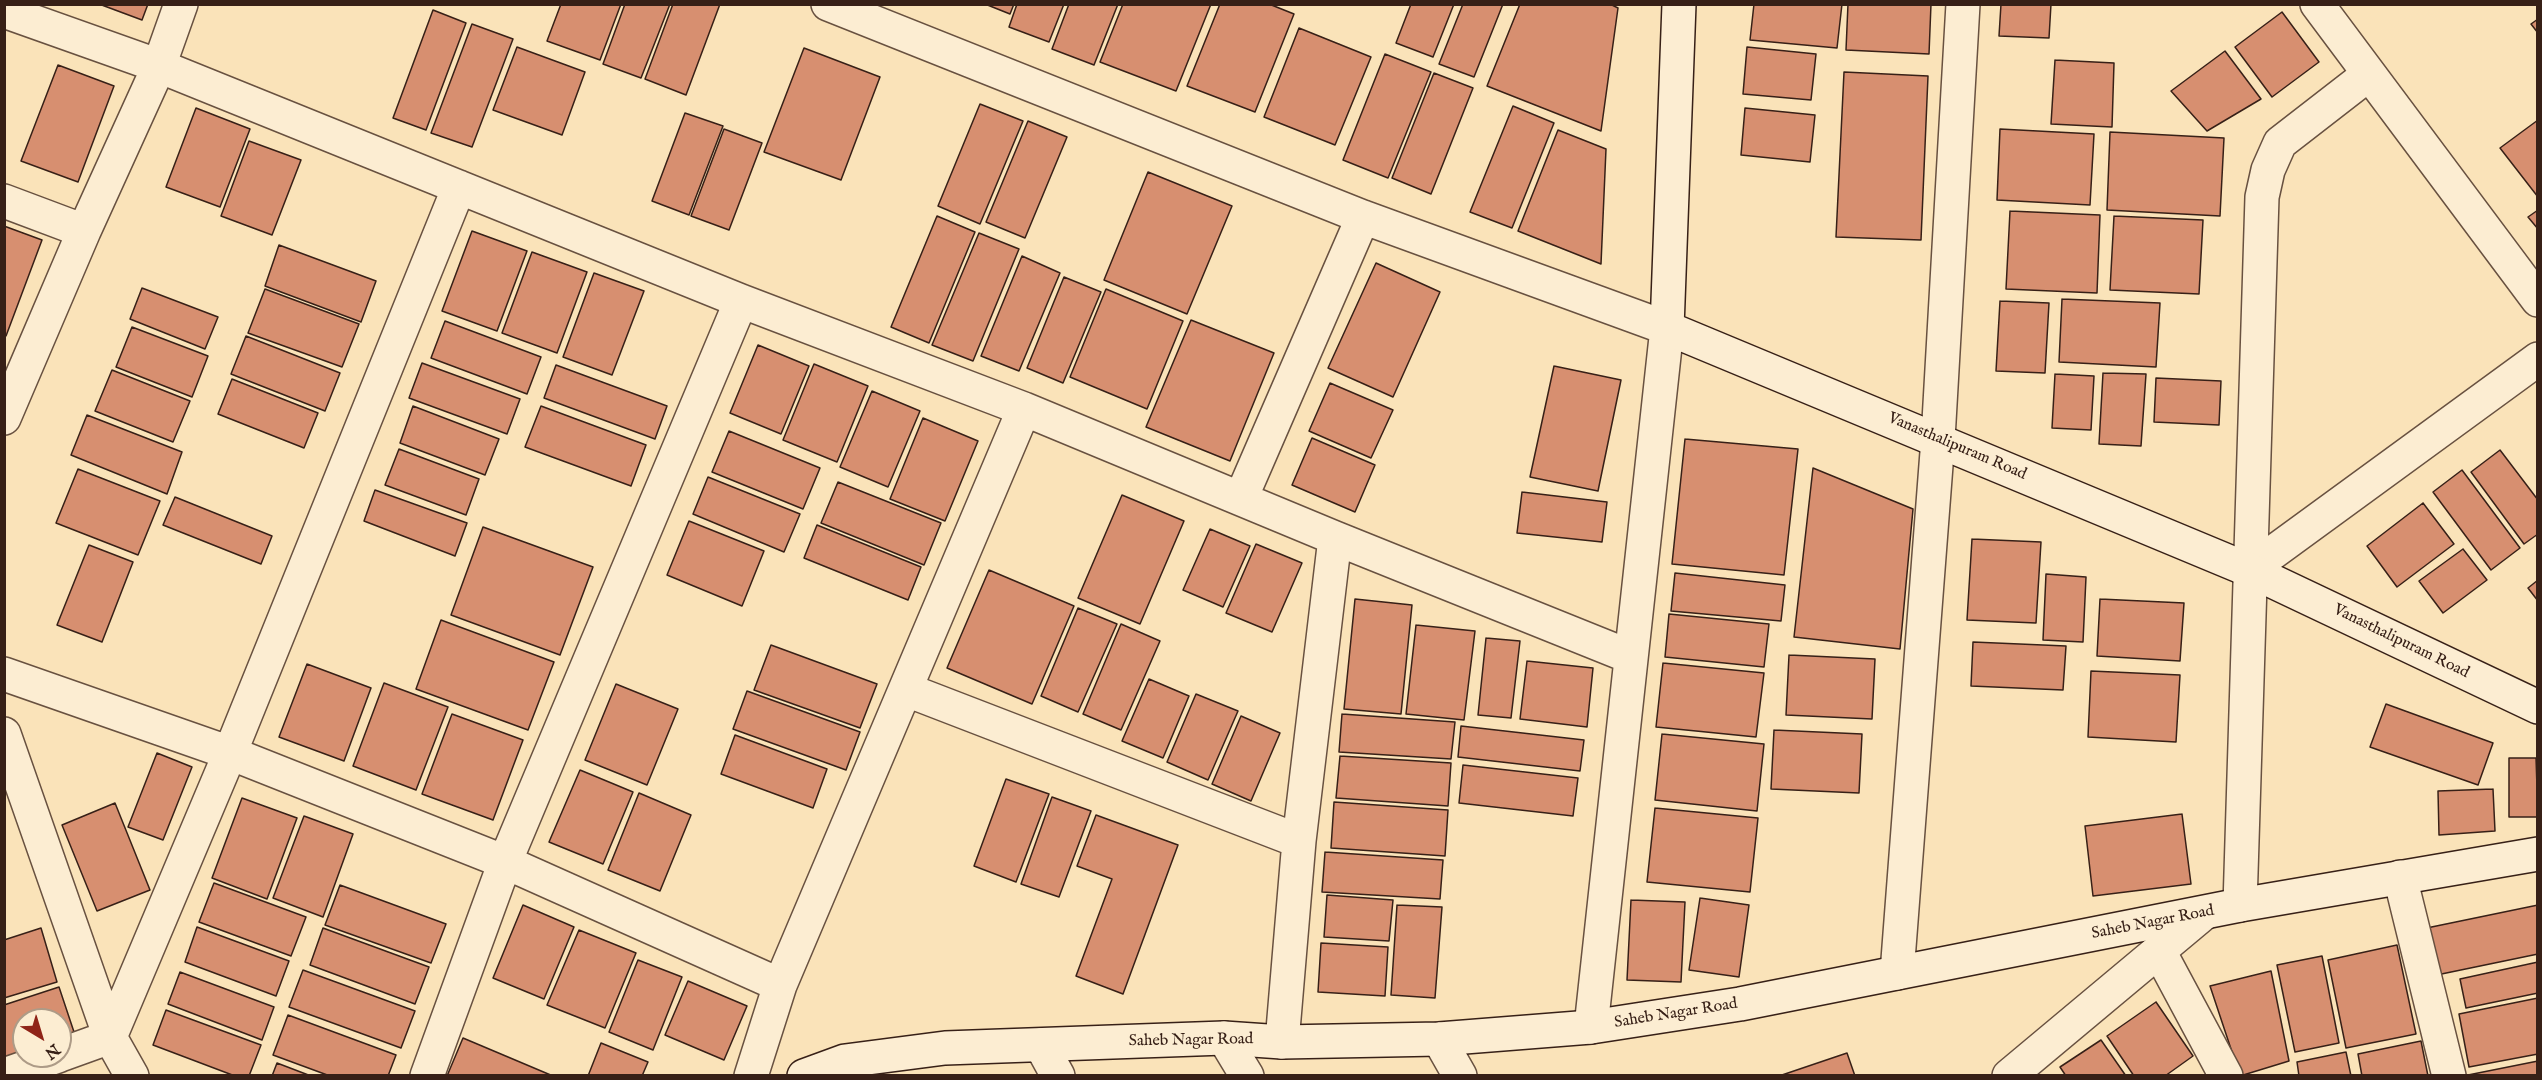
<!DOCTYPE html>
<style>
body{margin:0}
#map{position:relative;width:2542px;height:1080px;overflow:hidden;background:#fae3b9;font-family:"IM FELL English",serif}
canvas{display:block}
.frame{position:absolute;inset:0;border:6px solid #372017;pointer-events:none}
.north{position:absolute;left:12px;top:1008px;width:60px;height:60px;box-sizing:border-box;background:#fcedd2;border:2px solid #ad9b87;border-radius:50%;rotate:142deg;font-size:16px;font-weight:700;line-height:24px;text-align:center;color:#372017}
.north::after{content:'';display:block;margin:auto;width:21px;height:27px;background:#8f2418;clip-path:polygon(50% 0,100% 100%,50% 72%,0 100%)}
</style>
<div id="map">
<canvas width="2542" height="1080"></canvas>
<div class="frame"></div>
<div class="north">N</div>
</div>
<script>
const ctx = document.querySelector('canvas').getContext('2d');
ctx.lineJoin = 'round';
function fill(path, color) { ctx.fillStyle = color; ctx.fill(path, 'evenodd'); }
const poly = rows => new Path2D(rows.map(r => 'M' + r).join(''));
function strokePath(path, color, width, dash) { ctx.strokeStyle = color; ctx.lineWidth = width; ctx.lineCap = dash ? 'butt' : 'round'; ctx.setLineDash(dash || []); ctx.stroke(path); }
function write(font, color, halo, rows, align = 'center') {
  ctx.font = font + ' "IM FELL English",serif'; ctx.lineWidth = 5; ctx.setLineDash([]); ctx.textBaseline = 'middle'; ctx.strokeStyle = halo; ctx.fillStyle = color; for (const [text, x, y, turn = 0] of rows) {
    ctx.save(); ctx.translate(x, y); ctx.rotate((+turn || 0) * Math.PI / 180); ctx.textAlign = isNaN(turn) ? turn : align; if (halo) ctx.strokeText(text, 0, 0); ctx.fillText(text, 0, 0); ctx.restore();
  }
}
const building = poly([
 [99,4,148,4,142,20,99,4],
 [561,4,621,4,600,60,547,41,561,4],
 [625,4,670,4,641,78,603,64,625,4],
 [673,4,720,4,686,95,645,79,673,4],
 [985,4,1014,4,1010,14,985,4],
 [1017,4,1064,4,1049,42,1009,27,1017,4],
 [1069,4,1118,4,1094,65,1052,49,1069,4],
 [1123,4,1211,4,1176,91,1100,62,1123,4],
 [1220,4,1269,4,1294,14,1255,112,1187,86,1220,4],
 [1411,4,1454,4,1433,57,1396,43,1411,4],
 [1463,4,1503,4,1474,77,1439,64,1463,4],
 [1520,4,1610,4,1618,8,1601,131,1487,86,1520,4],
 [1754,4,1842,4,1837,48,1750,40,1754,4],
 [1848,4,1931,4,1929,54,1846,50,1848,4],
 [2001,4,2051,4,2049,38,1999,36,2001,4],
 [433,10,466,23,426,130,393,118,433,10],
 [2282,12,2319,62,2272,97,2235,47,2282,12],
 [2538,19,2538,33,2531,24,2538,19],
 [472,24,513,39,472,147,431,133,472,24],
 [1299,28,1371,57,1335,145,1264,117,1299,28],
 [517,47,585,72,562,135,493,110,517,47],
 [1747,47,1816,54,1811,100,1743,94,1747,47],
 [804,48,880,77,841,180,764,152,804,48],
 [2225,51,2261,99,2207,131,2171,91,2225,51],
 [1385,54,1431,72,1388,178,1343,160,1385,54],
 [2055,60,2114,63,2112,127,2051,124,2055,60],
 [58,65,114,86,78,182,21,161,58,65],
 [1844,72,1928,76,1921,240,1836,237,1844,72],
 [1434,73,1473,88,1431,194,1392,178,1434,73],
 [980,104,1023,121,980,224,938,206,980,104],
 [1513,106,1554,123,1512,228,1470,212,1513,106],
 [196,108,250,129,220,207,166,187,196,108],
 [1745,108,1815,115,1810,162,1741,155,1745,108],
 [685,113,723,126,689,215,652,201,685,113],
 [2538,120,2538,197,2500,148,2538,120],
 [1028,121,1067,137,1025,238,986,222,1028,121],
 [724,129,762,143,729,230,691,216,724,129],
 [2000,129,2094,134,2090,205,1997,200,2000,129],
 [1558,130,1606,149,1601,264,1518,231,1558,130],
 [2110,132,2224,138,2220,216,2107,210,2110,132],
 [249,141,301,160,272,235,221,216,249,141],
 [1148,172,1232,206,1187,314,1104,280,1148,172],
 [2538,210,2538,229,2528,217,2538,210],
 [2010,211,2100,215,2097,293,2006,289,2010,211],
 [937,216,975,232,929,343,891,327,937,216],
 [2114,216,2203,220,2199,294,2110,290,2114,216],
 [4,226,42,240,6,336,4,336,4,226],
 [472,231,527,251,497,331,442,311,472,231],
 [979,233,1019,249,973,361,932,345,979,233],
 [279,245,376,281,361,322,265,286,279,245],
 [532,252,587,272,557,353,502,333,532,252],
 [1022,256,1060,273,1019,371,981,356,1022,256],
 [1376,263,1440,292,1393,397,1328,368,1376,263],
 [594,273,644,291,612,375,563,357,594,273],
 [1064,277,1101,292,1063,383,1027,368,1064,277],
 [142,288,218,317,205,349,130,319,142,288],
 [265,289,359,324,342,367,248,333,265,289],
 [1106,289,1183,321,1147,409,1070,377,1106,289],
 [2062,299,2160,303,2156,367,2059,362,2062,299],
 [2000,301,2049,303,2045,373,1996,371,2000,301],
 [1191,320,1274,353,1230,461,1146,427,1191,320],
 [445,321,541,357,527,394,431,358,445,321],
 [132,327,208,356,192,397,116,367,132,327],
 [246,336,340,373,325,411,231,374,246,336],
 [758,345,809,366,781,434,730,413,758,345],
 [422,363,520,399,507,434,409,398,422,363],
 [814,364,868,386,837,462,783,440,814,364],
 [556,365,667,406,655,439,544,398,556,365],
 [1554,366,1621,380,1598,491,1530,477,1554,366],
 [112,370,190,401,173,442,95,411,112,370],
 [2103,373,2146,374,2141,446,2099,444,2103,373],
 [2055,374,2094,376,2091,430,2052,428,2055,374],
 [2156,378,2221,381,2219,425,2154,422,2156,378],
 [232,379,318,413,304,448,218,414,232,379],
 [1330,383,1393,410,1371,458,1309,431,1330,383],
 [872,391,920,411,888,487,840,467,872,391],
 [413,406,499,439,485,475,400,443,413,406],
 [541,406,646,445,631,486,525,447,541,406],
 [87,415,182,452,167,494,71,455,87,415],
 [923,418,978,441,945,521,890,499,923,418],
 [729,431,820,468,803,509,712,472,729,431],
 [1312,438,1375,465,1355,512,1292,485,1312,438],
 [1685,439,1798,449,1784,575,1672,564,1685,439],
 [399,449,479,479,466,515,385,485,399,449],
 [2500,450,2538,500,2538,534,2524,544,2471,472,2500,450],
 [1813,468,1913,509,1900,649,1794,637,1813,468],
 [78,469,160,501,138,555,56,523,78,469],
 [2462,470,2520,548,2491,570,2433,492,2462,470],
 [708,477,800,514,784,552,693,514,708,477],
 [838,482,941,523,924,565,821,523,838,482],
 [375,490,467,523,455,556,364,521,375,490],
 [1522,492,1607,502,1602,542,1517,533,1522,492],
 [1122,495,1184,521,1140,624,1078,598,1122,495],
 [175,497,272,536,261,564,163,525,175,497],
 [2423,503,2454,544,2397,587,2367,546,2423,503],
 [689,521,764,551,742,606,667,575,689,521],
 [817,525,921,567,908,600,804,558,817,525],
 [483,527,593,567,560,655,451,615,483,527],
 [1210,529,1250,546,1223,607,1183,590,1210,529],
 [1972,539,2041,542,2036,623,1967,620,1972,539],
 [1256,544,1302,563,1272,632,1226,613,1256,544],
 [89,545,133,562,102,642,57,625,89,545],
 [2463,549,2487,580,2443,613,2419,581,2463,549],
 [989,570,1074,606,1032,704,947,668,989,570],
 [1675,573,1785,585,1781,621,1671,611,1675,573],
 [2046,574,2086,577,2083,642,2043,640,2046,574],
 [2538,580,2538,601,2528,588,2538,580],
 [1355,599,1412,605,1401,714,1344,709,1355,599],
 [2100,599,2184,603,2180,661,2097,656,2100,599],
 [1078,608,1117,624,1078,712,1041,696,1078,608],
 [1669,614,1769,624,1764,667,1665,657,1669,614],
 [441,620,554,662,528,730,416,689,441,620],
 [1121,624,1160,641,1121,730,1083,714,1121,624],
 [1416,625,1475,631,1464,720,1406,714,1416,625],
 [1486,638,1520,641,1511,718,1478,715,1486,638],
 [1973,642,2066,646,2063,690,1971,686,1973,642],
 [771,645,877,684,860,728,754,690,771,645],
 [1789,655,1875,659,1872,719,1786,715,1789,655],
 [1527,661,1593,668,1587,727,1520,719,1527,661],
 [1663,663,1764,673,1756,737,1656,727,1663,663],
 [307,664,371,688,344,761,279,737,307,664],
 [2091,671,2180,675,2176,742,2088,737,2091,671],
 [1149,679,1189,696,1163,758,1122,741,1149,679],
 [384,683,448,707,416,790,353,766,384,683],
 [616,684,678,709,647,785,585,760,616,684],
 [747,691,860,732,846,770,733,729,747,691],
 [1196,694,1238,711,1208,780,1167,762,1196,694],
 [2386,704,2493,743,2478,785,2370,747,2386,704],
 [452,714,523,740,493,820,422,794,452,714],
 [1342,714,1455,722,1451,759,1339,752,1342,714],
 [1241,716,1280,733,1251,801,1212,784,1241,716],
 [1461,726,1584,740,1580,771,1458,757,1461,726],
 [1774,730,1862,734,1859,793,1771,789,1774,730],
 [1662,734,1764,744,1757,811,1655,800,1662,734],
 [735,735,827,769,813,808,721,774,735,735],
 [157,753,192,767,163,840,128,827,157,753],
 [1340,756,1451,763,1448,806,1336,798,1340,756],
 [2509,758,2536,758,2538,817,2509,817,2509,758],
 [1463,765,1578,778,1573,816,1459,803,1463,765],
 [580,770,633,792,603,864,549,842,580,770],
 [1006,779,1049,794,1016,882,974,866,1006,779],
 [2493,789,2495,831,2439,835,2438,791,2493,789],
 [639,793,691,815,660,891,608,870,639,793],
 [1052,797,1091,811,1059,897,1021,884,1052,797],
 [242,798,297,818,267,899,212,878,242,798],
 [1334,802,1448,810,1445,856,1331,848,1334,802],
 [115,803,150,890,97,911,62,825,115,803],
 [1655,808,1758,818,1750,892,1647,882,1655,808],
 [2182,814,2191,884,2093,896,2085,826,2182,814],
 [1096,815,1178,845,1123,994,1076,976,1112,879,1077,866,1096,815],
 [304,816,353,834,323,917,273,898,304,816],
 [1325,852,1443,860,1440,899,1322,892,1325,852],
 [214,883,306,917,291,956,199,922,214,883],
 [340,885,446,924,431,963,325,925,340,885],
 [1327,895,1393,900,1389,941,1324,937,1327,895],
 [1700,898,1749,905,1739,977,1689,970,1700,898],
 [1631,900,1685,902,1681,982,1627,980,1631,900],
 [523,905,574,927,544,999,493,978,523,905],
 [1397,905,1442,907,1435,998,1391,995,1397,905],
 [2538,905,2538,954,2427,977,2417,930,2538,905],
 [197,927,289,961,276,996,185,962,197,927],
 [41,928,57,982,4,998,4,940,41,928],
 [323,928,429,967,415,1004,310,965,323,928],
 [579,930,636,953,605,1028,547,1005,579,930],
 [1321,943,1388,947,1385,996,1318,992,1321,943],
 [2397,945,2416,1034,2346,1048,2328,960,2397,945],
 [2322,956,2339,1043,2295,1052,2277,965,2322,956],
 [638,960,682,977,653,1050,609,1032,638,960],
 [2538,962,2538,993,2466,1008,2460,979,2538,962],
 [303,970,415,1011,401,1048,289,1007,303,970],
 [2271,971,2289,1061,2240,1076,2210,986,2271,971],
 [180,972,274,1007,262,1040,168,1004,180,972],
 [688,981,747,1006,724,1060,665,1035,688,981],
 [59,987,76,1038,60,1044,60,1020,24,1020,24,1056,4,1063,4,1005,59,987],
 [2538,998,2538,1054,2469,1067,2459,1014,2538,998],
 [2156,1002,2193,1056,2165,1076,2134,1076,2107,1036,2156,1002],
 [166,1010,261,1045,249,1076,235,1076,153,1045,166,1010],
 [288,1015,396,1055,388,1076,330,1076,273,1055,288,1015],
 [463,1038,553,1076,447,1076,463,1038],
 [2101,1040,2126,1076,2066,1076,2060,1067,2101,1040],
 [2421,1041,2428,1076,2362,1076,2358,1054,2421,1041],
 [601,1043,648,1062,642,1076,588,1076,601,1043],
 [2346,1052,2351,1076,2299,1076,2297,1062,2346,1052],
 [1847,1053,1855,1076,1779,1076,1847,1053],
 [2538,1061,2538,1076,2468,1076,2468,1075,2538,1061],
 [277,1063,311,1076,272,1076,277,1063]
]);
fill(building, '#d78f70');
strokePath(building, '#372017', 1.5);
const street = poly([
 [828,4,1363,217,1667,328,1591,1027],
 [2317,4,2538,300],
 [4,11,159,66,741,301,1024,409,1335,538,1631,657],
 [4,201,84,231],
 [4,418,84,231,159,66,181,4],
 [1241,498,1363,217],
 [2249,570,2538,359],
 [4,674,230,753,505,862,780,985,751,1076],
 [907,690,1299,841],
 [4,734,110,1037,132,1076],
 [2400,877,2449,1076],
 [2240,905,2262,197,2268,170,2280,143,2369,74],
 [2159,951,2226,1076],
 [1897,973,1938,439,1963,4],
 [780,985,1024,409],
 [1224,1038,1247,1076],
 [1439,1039,1460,1076],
 [1282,1042,1299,841,1335,538],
 [1041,1045,1058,1076],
 [60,1055,110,1037,230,753,459,187],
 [4,1075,58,1056],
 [427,1076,505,862,741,301],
 [2009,1076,2204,913]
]);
const secondary = poly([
 [1679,4,1667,328,2249,570,2538,707],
 [804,1076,845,1061,945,1048,1224,1038,1282,1042,1439,1039,1591,1027,1740,1004,2240,905,2538,854]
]);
strokePath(street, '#685140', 36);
strokePath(secondary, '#372017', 36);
strokePath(street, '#fcedd2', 33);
strokePath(secondary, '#fcedd2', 33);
write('16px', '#372017', '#fcedd2', [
 ["Vanasthalipuram Road",1957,447,23],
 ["Vanasthalipuram Road",2401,642,26],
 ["Saheb Nagar Road",2153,923,-11],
 ["Saheb Nagar Road",1676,1014,-9],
 ["Saheb Nagar Road",1191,1041,-1]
]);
</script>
